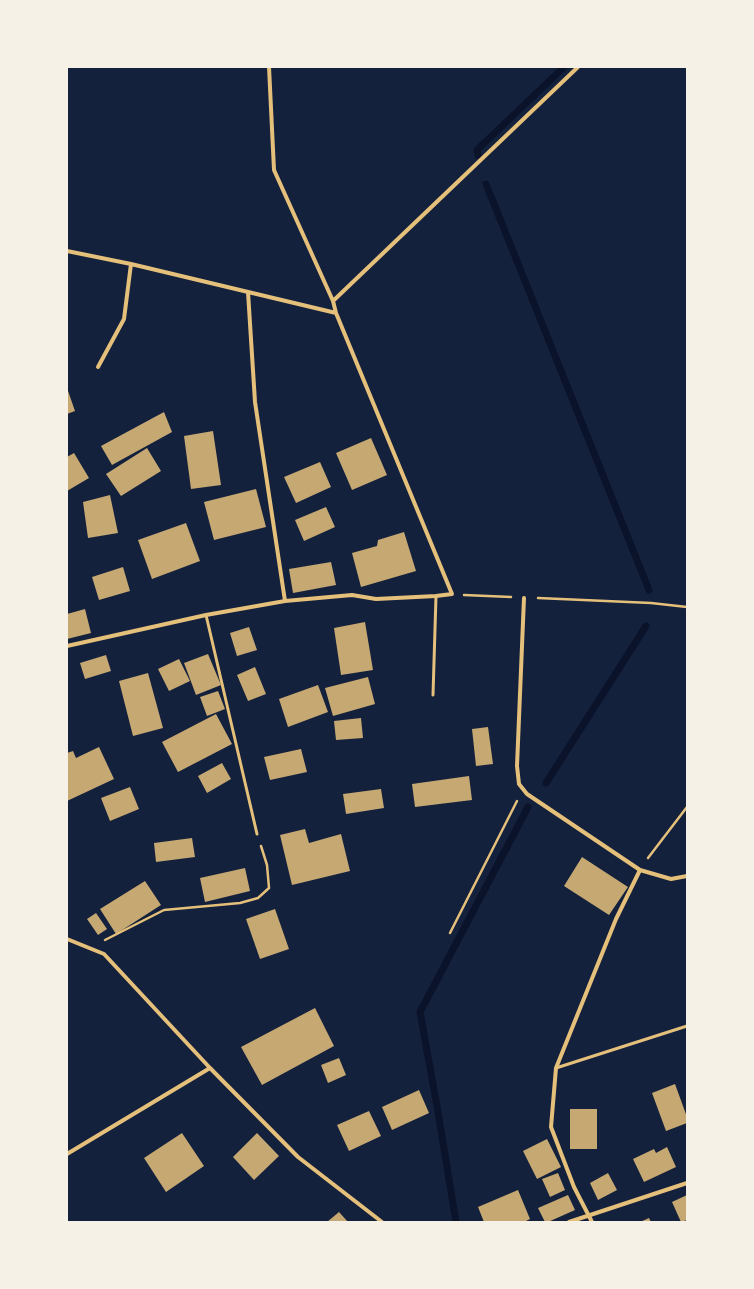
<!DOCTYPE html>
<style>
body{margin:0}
#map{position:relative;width:754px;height:1289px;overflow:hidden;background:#14213d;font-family:Roboto,sans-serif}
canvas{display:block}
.frame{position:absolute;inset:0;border:68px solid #f6f1e7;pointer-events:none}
</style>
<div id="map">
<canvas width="754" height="1289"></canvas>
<div class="frame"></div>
</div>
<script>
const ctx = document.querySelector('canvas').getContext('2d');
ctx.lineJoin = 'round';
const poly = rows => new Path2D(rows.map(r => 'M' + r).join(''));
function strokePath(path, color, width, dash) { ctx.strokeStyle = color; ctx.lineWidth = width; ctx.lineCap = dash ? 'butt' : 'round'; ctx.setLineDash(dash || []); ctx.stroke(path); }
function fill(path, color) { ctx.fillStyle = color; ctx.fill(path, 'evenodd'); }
strokePath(poly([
 [478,155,477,150,564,67],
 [486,184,649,590],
 [546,783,646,626],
 [456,1222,438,1112,420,1012,528,807]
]), '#0b132b', 7);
fill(poly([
 [67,388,75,411,67,414],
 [164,412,172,432,112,465,101,446],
 [213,431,221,485,191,489,184,436],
 [371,438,387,475,352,490,336,453],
 [147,448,161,471,121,496,106,474],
 [74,453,89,478,67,491,67,457],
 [320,462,331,487,296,503,284,477],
 [256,489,266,527,214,540,204,502],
 [110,495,118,533,88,538,83,502],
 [326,507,335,527,304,541,295,520],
 [186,523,200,561,152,579,138,540],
 [404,532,416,571,361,587,352,553,377,546,378,540],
 [331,562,336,585,293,593,289,569],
 [123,567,130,591,99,600,92,577],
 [85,609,91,633,67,639,67,614],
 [365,622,373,670,341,675,334,628],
 [249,627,257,650,237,656,230,633],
 [208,654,221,685,196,695,184,663],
 [106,655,111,671,85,679,80,663],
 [179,659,190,681,169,691,158,669],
 [255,667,266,694,248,701,237,675],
 [148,673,163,728,133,736,119,681],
 [368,677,375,704,333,716,325,688],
 [318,685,328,712,288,727,279,699],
 [218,691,225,709,207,716,200,697],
 [216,714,232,744,178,772,162,742],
 [361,718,363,738,336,740,334,721],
 [488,727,493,764,476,766,472,729],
 [99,747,114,779,67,801,67,753,73,751,76,758],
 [301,749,307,772,270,780,264,757],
 [222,763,231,779,207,793,198,776],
 [469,776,472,800,415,807,412,784],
 [130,787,139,809,110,821,101,798],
 [381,789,384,808,346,814,343,794],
 [305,829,309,843,341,834,350,871,292,885,280,835],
 [192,838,195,857,156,862,154,843],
 [582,857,628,887,609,915,564,886],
 [245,868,250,891,205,902,200,878],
 [145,881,161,905,116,934,100,909],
 [275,909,289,949,260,959,246,919],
 [96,913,107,929,98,935,87,919],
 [315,1008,334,1046,262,1085,241,1047],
 [339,1058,346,1075,328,1083,321,1065],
 [675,1084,687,1117,687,1123,666,1131,652,1093],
 [419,1090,429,1113,392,1130,382,1107],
 [570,1109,597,1109,597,1149,570,1149],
 [369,1111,381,1136,349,1151,337,1125],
 [182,1133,204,1166,166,1192,144,1158],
 [257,1133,279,1156,254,1180,233,1157],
 [547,1139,561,1167,537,1179,523,1151],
 [667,1147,676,1167,644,1182,633,1159,654,1149,656,1153],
 [558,1173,565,1190,550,1197,542,1179],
 [608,1173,617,1190,598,1200,590,1183],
 [518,1190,530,1219,524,1222,484,1222,478,1207],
 [568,1195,575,1210,548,1222,545,1222,538,1208],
 [687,1195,687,1220,681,1222,672,1202],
 [339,1212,348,1222,327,1222],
 [649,1218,651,1222,640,1222]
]), '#c6a872');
strokePath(poly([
 [464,595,511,597],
 [538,598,651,603,687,607],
 [648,858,687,807],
 [450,933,517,801],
 [105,940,164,910,240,903,258,898,269,888,267,865,261,846]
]), '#e5c07b', 2.5);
strokePath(poly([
 [206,615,257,834],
 [433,695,436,596],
 [556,1068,687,1026]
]), '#e5c07b', 3);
strokePath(poly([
 [67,251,131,264,336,313],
 [248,292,255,402,285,601],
 [333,301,578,67],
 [98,367,124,319,131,264],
 [524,598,517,766,519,784,527,794,640,870,671,879,687,876],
 [67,646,206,615,285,601,352,595,376,599,436,596,452,594,336,313,333,301,274,170,269,67],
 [67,939,104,954,210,1068,298,1157,382,1222],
 [67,1154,210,1068],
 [569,1222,687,1183],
 [592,1222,574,1187,551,1127,556,1068,616,919,640,870]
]), '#e5c07b', 4);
</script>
